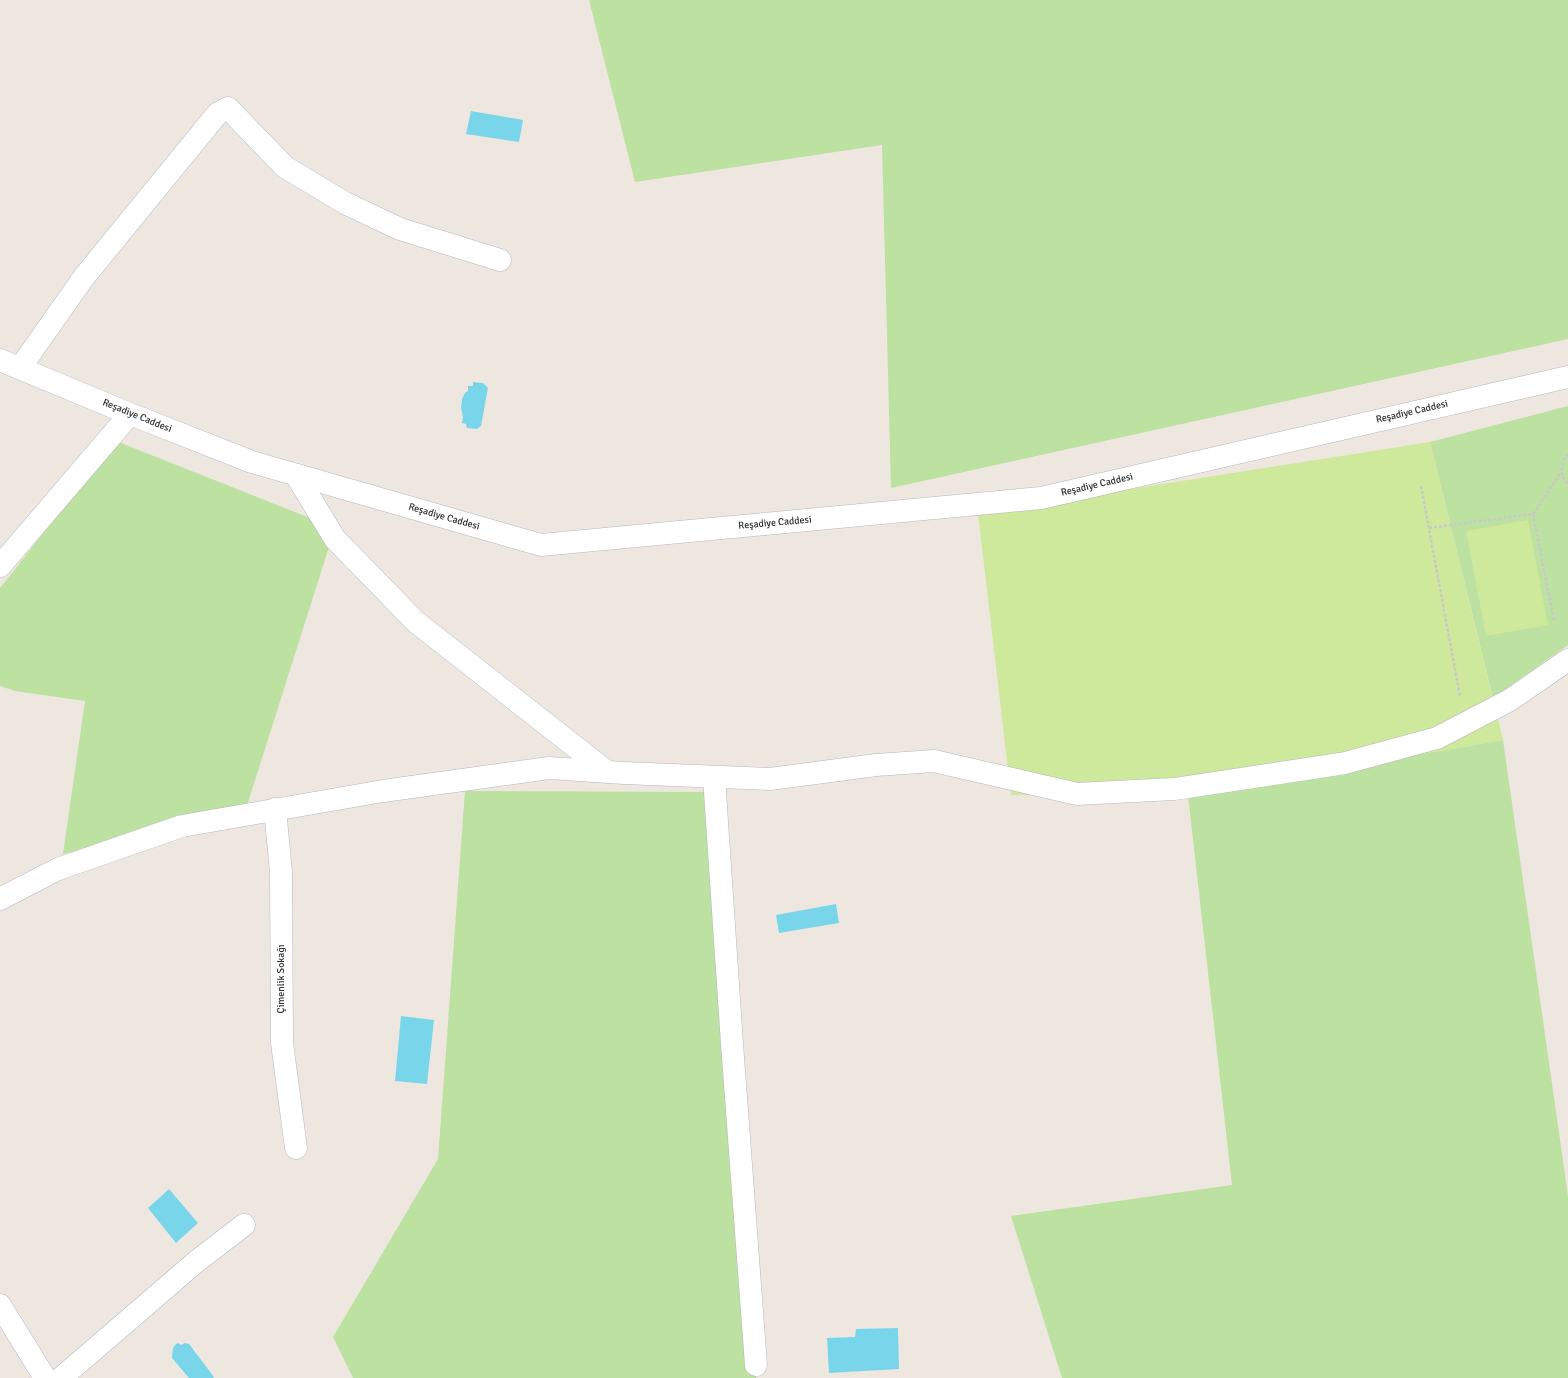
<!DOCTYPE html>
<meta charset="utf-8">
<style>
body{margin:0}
canvas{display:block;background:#eee7e0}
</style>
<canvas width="1568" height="1378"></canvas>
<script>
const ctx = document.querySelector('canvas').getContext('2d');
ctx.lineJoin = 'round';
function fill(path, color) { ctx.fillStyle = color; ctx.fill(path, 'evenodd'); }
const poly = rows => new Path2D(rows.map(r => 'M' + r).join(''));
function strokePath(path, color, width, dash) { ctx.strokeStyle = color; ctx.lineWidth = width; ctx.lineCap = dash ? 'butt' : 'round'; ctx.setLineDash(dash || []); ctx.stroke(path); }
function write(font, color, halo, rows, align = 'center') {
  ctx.font = font + ' Signika,sans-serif'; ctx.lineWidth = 3; ctx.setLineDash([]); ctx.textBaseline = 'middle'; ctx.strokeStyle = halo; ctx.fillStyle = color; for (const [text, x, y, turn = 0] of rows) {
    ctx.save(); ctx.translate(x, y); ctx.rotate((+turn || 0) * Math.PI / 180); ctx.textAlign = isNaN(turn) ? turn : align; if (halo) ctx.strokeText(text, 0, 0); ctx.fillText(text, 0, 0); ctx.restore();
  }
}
fill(poly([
 [589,0,1568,0,1568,339,891,488,882,145,635,182],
 [1568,406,1568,645,1493,698,1430,442],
 [116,441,335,528,244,815,63,854,85,701,15,691,0,686,0,588],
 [1503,740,1568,1196,1568,1378,1062,1378,1011,1216,1232,1185,1188,795],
 [465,791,712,792,756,1378,353,1378,333,1337,438,1159]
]), '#bce1a0');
fill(poly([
 [1430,442,1503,740,1188,795,1011,795,978,513],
 [1528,520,1548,625,1486,636,1466,531]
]), '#cee89c');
fill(poly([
 [471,111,523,120,519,142,466,134],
 [473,382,483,383,488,388,481,426,477,429,467,428,466,424,462,423,463,417,461,408,462,399,465,393,468,391,468,386,473,386],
 [836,904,839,923,779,933,776,915],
 [401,1016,434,1020,427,1084,395,1081],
 [169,1189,198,1223,176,1243,148,1208],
 [898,1328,899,1369,829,1373,827,1338,855,1337,856,1329],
 [178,1343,181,1345,185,1343,189,1344,214,1377,213,1378,189,1378,172,1358,173,1348,176,1344]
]), '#79d6ea');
const minor = poly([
 [20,368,84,277,218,113,228,108,285,167,345,203,400,229,500,260],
 [296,475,335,539,416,622,606,771],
 [0,566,130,414],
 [714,777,732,1044,756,1365],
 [275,809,281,872,282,1043,296,1148],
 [0,899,58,869,182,826,383,791,549,768,624,773,770,779,876,765,934,761,1077,794,1174,789,1345,763,1437,738,1510,700,1568,660],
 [0,1305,45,1378],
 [61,1378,197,1261,244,1225]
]);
const tertiary = poly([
 [0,360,130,414,252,462,541,545,1041,498,1568,377]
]);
strokePath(minor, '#b3b7bf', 23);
strokePath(tertiary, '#b3b7bf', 23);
strokePath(poly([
 [1568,454,1564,459,1561,472,1564,479,1568,484],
 [1421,486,1460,696],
 [1533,514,1561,472],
 [1429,528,1533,514,1554,620]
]), '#c8c8c8', 2.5, [3, 2]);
strokePath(minor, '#fff', 22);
strokePath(tertiary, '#fff', 22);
write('10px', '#2d2d2d', '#fff', [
 ["Reşadiye Caddesi",1412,412,-13],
 ["Reşadiye Caddesi",137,416,22],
 ["Reşadiye Caddesi",1097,485,-13],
 ["Reşadiye Caddesi",444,517,16],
 ["Reşadiye Caddesi",775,523,-5],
 ["Çimenlik Sokağı",281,979,-90]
]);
</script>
